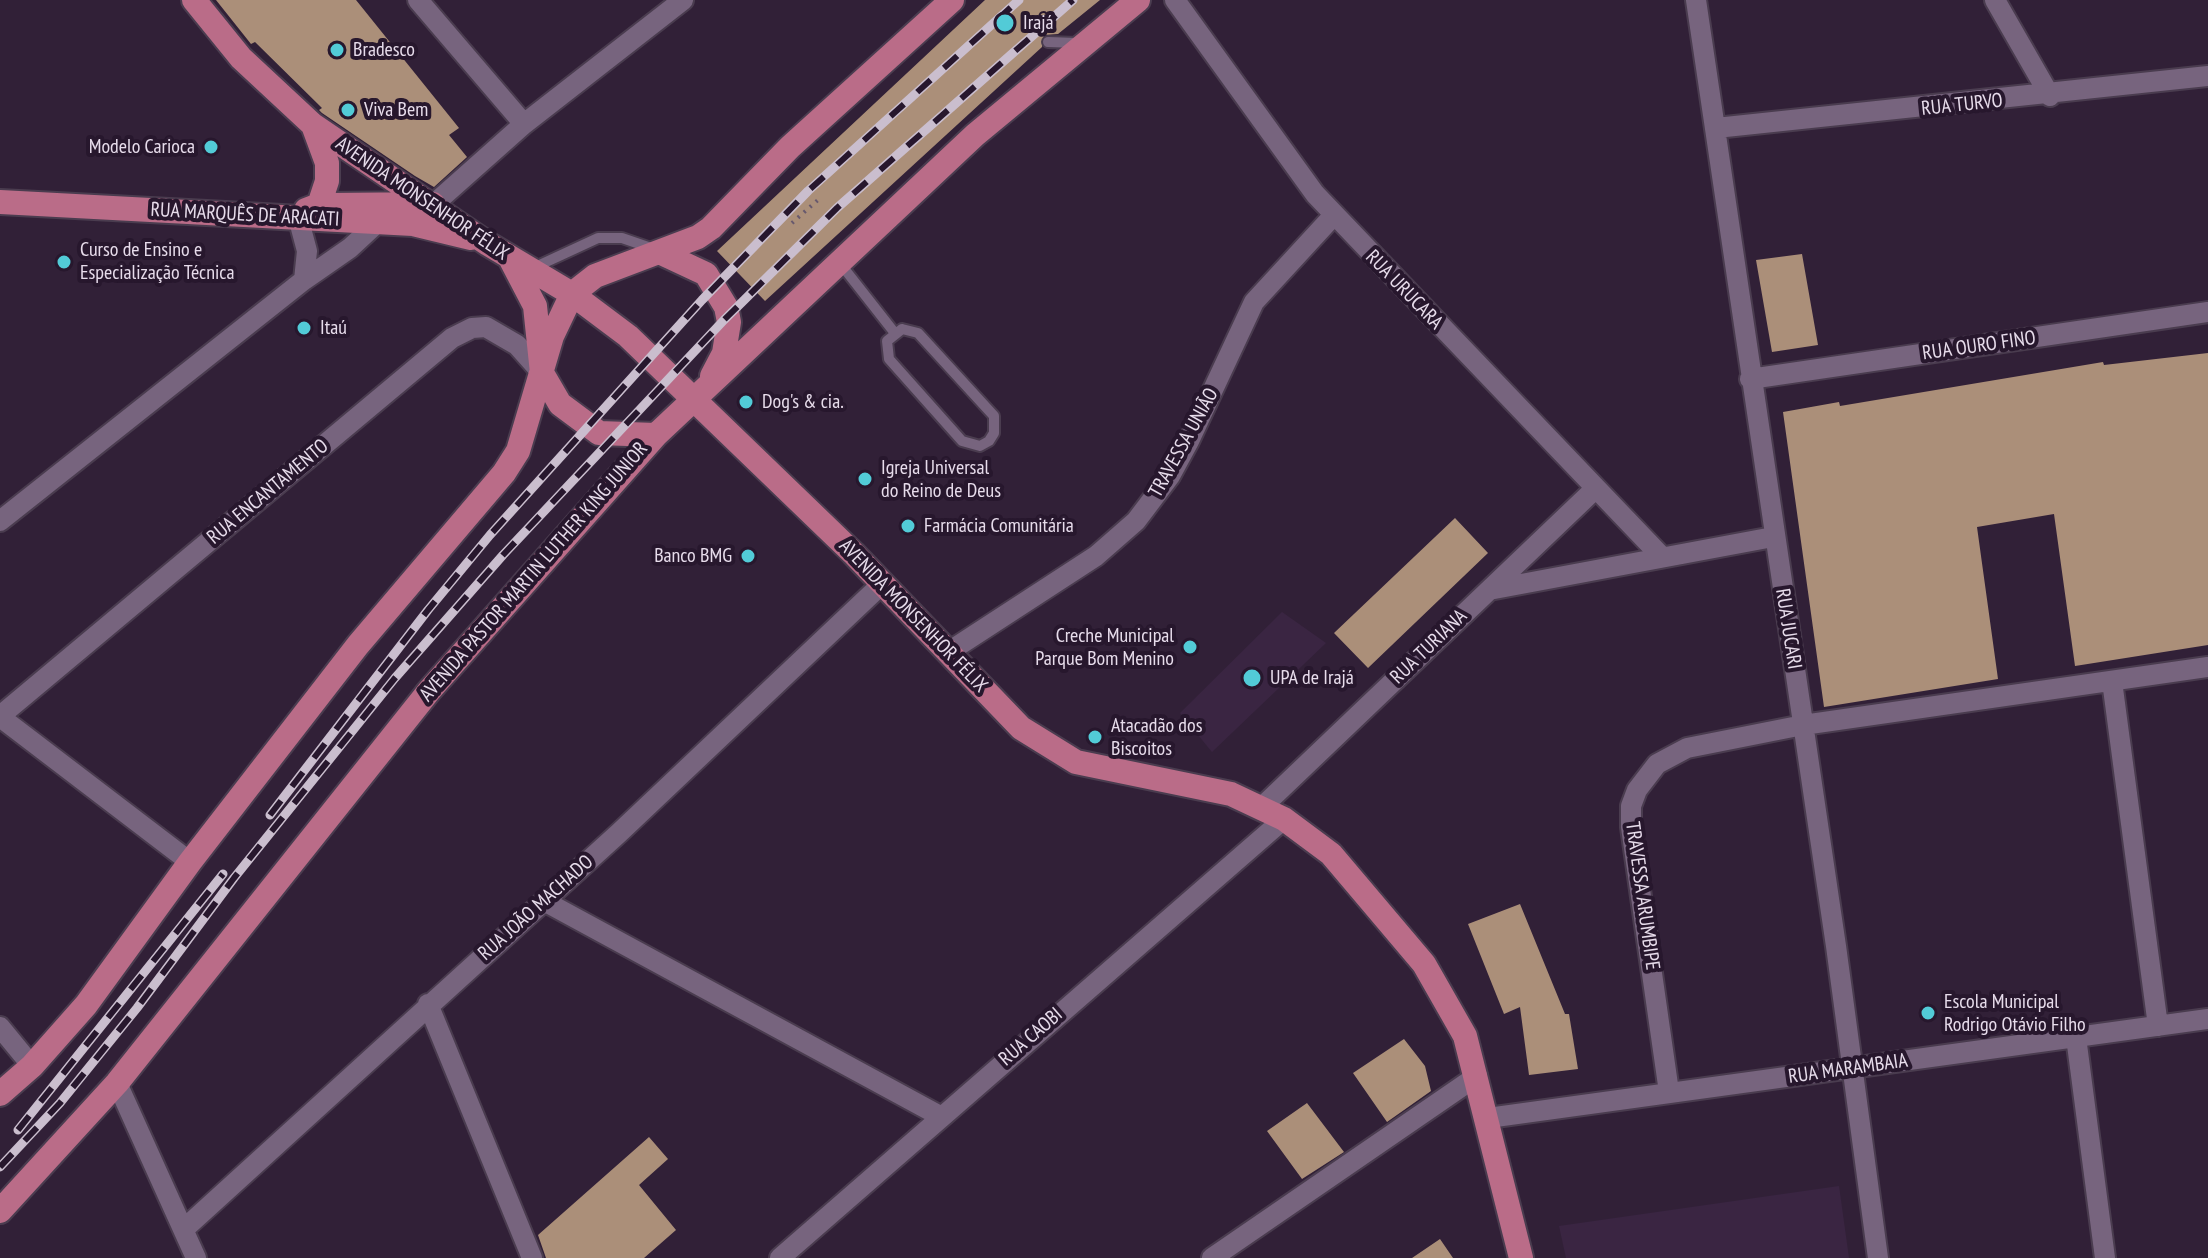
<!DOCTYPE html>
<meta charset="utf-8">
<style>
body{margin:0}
canvas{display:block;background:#312037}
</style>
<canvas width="2208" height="1258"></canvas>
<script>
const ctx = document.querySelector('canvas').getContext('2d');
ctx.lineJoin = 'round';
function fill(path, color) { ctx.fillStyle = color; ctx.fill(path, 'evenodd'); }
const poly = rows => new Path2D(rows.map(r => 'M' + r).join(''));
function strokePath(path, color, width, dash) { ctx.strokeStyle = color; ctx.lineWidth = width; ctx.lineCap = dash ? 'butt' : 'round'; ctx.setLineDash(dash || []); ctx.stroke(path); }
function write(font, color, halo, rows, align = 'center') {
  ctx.font = font + ' "PT Sans Narrow",sans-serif'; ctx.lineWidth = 8; ctx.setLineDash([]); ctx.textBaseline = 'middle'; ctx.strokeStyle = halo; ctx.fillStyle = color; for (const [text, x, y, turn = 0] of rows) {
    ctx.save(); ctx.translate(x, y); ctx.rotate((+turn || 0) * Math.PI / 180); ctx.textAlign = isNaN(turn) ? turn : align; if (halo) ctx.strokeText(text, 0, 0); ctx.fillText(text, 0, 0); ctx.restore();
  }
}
fill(poly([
 [1282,612,1326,643,1212,752,1180,713],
 [1839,1186,1849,1258,1566,1258,1559,1226]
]), '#3a2542');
fill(poly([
 [216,0,356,0,459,128,449,135,467,157,434,187,415,176,322,113,319,110,322,108,255,42,251,44],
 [985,0,1100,0,1058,34,1044,35,1042,47,765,301,717,251],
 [1802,254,1818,345,1772,352,1756,260],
 [2208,353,2208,645,2075,666,2054,514,1977,527,1998,679,1824,707,1783,412,1839,402,1840,406,2103,362,2104,365],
 [1455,518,1488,553,1368,668,1334,633],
 [1520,904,1565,1014,1569,1014,1578,1069,1529,1075,1520,1007,1504,1014,1468,924],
 [1404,1039,1425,1066,1431,1091,1387,1122,1353,1073],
 [1307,1103,1344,1152,1302,1179,1267,1131],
 [649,1137,668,1159,639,1185,676,1230,644,1258,546,1258,538,1235],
 [1440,1239,1453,1258,1412,1258]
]), '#ab8f79');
const service = poly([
 [1048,42,1077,43],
 [839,262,894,332],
 [531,269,598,238,622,238,654,249],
 [902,329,918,333,994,416,994,433,989,441,980,446,962,441,889,359,887,341,902,329]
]);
const minor = poly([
 [418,0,524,124],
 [1175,0,1315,194,1661,556],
 [1696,0,1836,946,1878,1258],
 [1995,0,2050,96],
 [1716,128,2208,76],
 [434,204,524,124,683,0],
 [298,217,307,251,304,280],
 [1750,379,2208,312],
 [0,521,304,280,350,248,377,223],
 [1489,590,1773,537],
 [947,653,1096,556,1136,521,1170,476,1189,441,1254,302,1334,215],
 [2112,681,2158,1026],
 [0,716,452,338,472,328,486,327,517,345,542,373],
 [0,717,190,862],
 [1262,807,1596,488],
 [544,901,940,1116],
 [428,1004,532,1258],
 [0,1027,32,1066],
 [2076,1037,2105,1258],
 [117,1083,196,1258],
 [1669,1092,1631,827,1631,806,1637,790,1657,764,1687,748,1803,725,2208,667],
 [1488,1118,2208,1019],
 [184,1229,619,833,883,583],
 [780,1258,1284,819],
 [1212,1258,1477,1076]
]);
const primary = poly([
 [194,0,241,58,313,125,488,244,572,294,628,336,853,553,1021,728,1076,762,1231,794,1284,819,1331,854,1424,964,1465,1036,1521,1258],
 [0,202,413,224,471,238],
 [329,205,433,204],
 [306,210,319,205,327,181,327,163,313,125],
 [659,252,706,274,726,307,729,322,724,353,712,376],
 [511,260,535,306,542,373,560,404,599,433,656,435],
 [0,1094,32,1066,86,1005,190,862,358,645,504,473,518,451,552,336,572,294,595,276,698,237,711,228,790,147,952,0],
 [0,1211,117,1083,429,691,656,435,975,135,1138,0]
]);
strokePath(service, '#4a3c4f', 14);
strokePath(minor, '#4a3c4f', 24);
strokePath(primary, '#4a3c4f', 28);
strokePath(poly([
 [792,223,819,199]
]), '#68596d', 4, [2, 6]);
strokePath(service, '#77647e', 10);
strokePath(minor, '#77647e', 20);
strokePath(primary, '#ba6c88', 24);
const rail = poly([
 [270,815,428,610,490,535,702,300,808,191,1019,0],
 [18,1130,223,874],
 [0,1167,60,1103,137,1008,234,878,395,678,503,555,724,320,837,208,1073,0]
]);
strokePath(rail, '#cabece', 9);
strokePath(rail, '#27172d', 6, [18]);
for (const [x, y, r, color] of [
 [1005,23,10,"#52cbd7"],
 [337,50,8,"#52cbd7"],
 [348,110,8,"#52cbd7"],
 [211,147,8,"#52cbd7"],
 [64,262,8,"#52cbd7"],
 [304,328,8,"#52cbd7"],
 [746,402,8,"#52cbd7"],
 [865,479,8,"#52cbd7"],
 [908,526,8,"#52cbd7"],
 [748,556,8,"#52cbd7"],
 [1190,647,8,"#52cbd7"],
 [1252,678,10,"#52cbd7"],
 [1095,737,8,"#52cbd7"],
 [1928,1013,8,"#52cbd7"]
]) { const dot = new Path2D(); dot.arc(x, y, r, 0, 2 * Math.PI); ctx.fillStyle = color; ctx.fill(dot); strokePath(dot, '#27172d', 3); }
write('20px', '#e7dceb', '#27172d', [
 ["Irajá",1023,23],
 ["Bradesco",353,50],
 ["Viva Bem",364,110],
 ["Modelo Carioca",195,147,"right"],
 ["Curso de Ensino e",80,250],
 ["Especialização Técnica",80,273],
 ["Itaú",320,328],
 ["Dog's & cia.",762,402],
 ["Igreja Universal",881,468],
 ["do Reino de Deus",881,491],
 ["Farmácia Comunitária",924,526],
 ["Banco BMG",732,556,"right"],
 ["Creche Municipal",1174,636,"right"],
 ["Parque Bom Menino",1174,659,"right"],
 ["UPA de Irajá",1270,678],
 ["Atacadão dos",1111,726],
 ["Biscoitos",1111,749],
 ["Escola Municipal",1944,1002],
 ["Rodrigo Otávio Filho",1944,1025]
], 'left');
write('20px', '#e7dceb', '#27172d', [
 ["RUA TURVO",1962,105,-6],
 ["AVENIDA MONSENHOR FÉLIX",422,199,34],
 ["RUA MARQUÊS DE ARACATI",245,215,3],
 ["RUA URUCARA",1404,290,46],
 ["RUA OURO FINO",1979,346,-8],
 ["TRAVESSA UNIÃO",1184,443,-61],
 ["RUA ENCANTAMENTO",268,492,-40],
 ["AVENIDA PASTOR MARTIN LUTHER KING JUNIOR",534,572,-49],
 ["AVENIDA MONSENHOR FÉLIX",913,616,46],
 ["RUA JUCARI",1788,629,81],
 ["RUA TURIANA",1429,647,-44],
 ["TRAVESSA ARUMBIPE",1642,896,82],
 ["RUA JOÃO MACHADO",536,908,-42],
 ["RUA CAOBI",1031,1037,-41],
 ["RUA MARAMBAIA",1848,1069,-8]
]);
</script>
